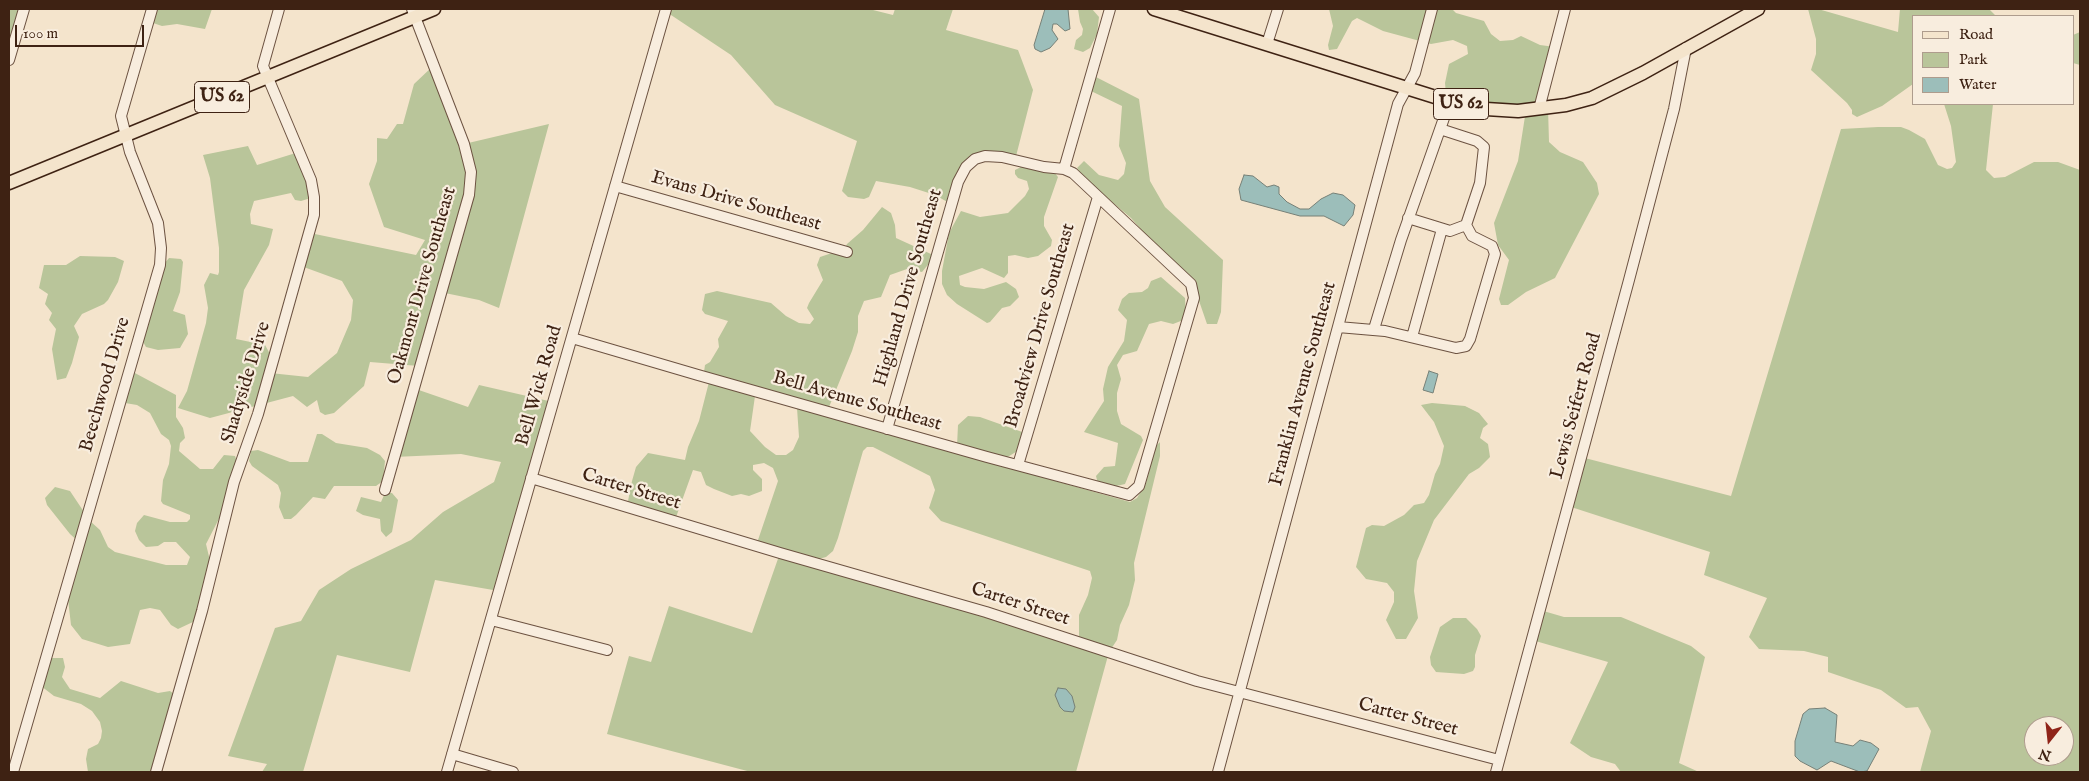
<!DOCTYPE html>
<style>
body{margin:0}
#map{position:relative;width:2089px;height:781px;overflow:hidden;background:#f4e4cc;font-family:"IM FELL English",serif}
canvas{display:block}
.frame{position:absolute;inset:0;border:10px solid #3e2213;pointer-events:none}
.legend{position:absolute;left:1912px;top:15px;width:162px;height:90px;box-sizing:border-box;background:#f8edde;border:1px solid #ae9c8d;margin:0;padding:6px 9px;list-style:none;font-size:15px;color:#3e2213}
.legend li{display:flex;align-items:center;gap:10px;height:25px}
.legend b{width:25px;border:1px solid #ae9c8d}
.north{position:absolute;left:2024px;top:716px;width:50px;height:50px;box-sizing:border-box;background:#f8edde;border:1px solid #ae9c8d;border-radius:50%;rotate:196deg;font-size:14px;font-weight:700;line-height:20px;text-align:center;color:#3e2213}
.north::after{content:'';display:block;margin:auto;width:18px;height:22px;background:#8f2418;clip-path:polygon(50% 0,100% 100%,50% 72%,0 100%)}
.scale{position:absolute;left:15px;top:25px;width:129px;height:22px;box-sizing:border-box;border:2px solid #3e2213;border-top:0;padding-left:6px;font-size:15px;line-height:18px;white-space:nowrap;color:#3e2213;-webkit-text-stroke:4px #f8edde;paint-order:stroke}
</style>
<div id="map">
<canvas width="2089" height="781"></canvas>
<div class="frame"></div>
<ul class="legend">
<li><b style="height:6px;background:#f4e4cc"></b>Road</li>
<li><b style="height:14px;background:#b9c59a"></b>Park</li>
<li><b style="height:14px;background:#9cbeba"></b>Water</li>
</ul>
<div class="north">N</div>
<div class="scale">100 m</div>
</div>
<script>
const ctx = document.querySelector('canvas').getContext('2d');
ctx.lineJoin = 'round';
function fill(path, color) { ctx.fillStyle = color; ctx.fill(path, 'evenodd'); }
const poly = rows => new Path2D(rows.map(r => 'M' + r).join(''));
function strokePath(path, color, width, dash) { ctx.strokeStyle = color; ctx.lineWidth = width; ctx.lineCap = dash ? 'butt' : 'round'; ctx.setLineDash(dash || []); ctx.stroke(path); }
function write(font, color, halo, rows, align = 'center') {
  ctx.font = font + ' "IM FELL English",serif'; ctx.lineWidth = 4.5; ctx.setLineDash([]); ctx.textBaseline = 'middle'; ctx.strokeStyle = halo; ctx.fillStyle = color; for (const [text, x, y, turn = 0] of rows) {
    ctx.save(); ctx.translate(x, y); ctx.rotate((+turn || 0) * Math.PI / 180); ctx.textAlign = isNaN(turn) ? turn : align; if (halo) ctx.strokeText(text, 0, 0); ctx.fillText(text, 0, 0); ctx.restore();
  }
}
fill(poly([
 [9,9,24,9,9,60],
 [158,9,212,9,205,29,177,24,162,26,153,23],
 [658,9,869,9,893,15,895,9,953,9,946,30,1018,50,1033,90,1015,160,975,159,951,204,935,195,910,187,876,181,869,197,864,199,848,197,842,191,857,141,775,105,731,55,665,11],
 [1078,9,1092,9,1099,17,1097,34,1090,48,1083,52,1074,49,1076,40,1082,35,1083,29,1080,22],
 [1329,9,1452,9,1456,13,1484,21,1491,34,1500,41,1513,40,1521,36,1540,45,1555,47,1540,109,1548,108,1549,142,1560,152,1583,162,1597,183,1599,194,1555,278,1526,292,1508,305,1501,305,1499,299,1509,260,1498,245,1494,223,1518,161,1526,110,1486,109,1446,94,1445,83,1449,64,1468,54,1467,46,1453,40,1431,44,1383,31,1357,18,1352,21,1337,49,1329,50,1328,45,1333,26],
 [1808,9,1818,9,1898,32,1900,9,1989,9,1996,16,1913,16,1913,84,1882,106,1857,117,1852,114,1852,110,1847,103,1811,70,1816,54,1816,39],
 [2080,32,2080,65,2073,63,2073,35],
 [433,66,464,144,549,124,499,308,479,300,440,292,419,366,370,362,364,386,334,413,325,415,320,412,317,400,307,407,293,396,210,418,178,408,187,391,206,323,208,308,204,285,210,273,218,275,219,272,219,248,210,178,203,155,248,146,257,165,299,152,314,197,301,201,295,200,291,193,254,201,250,214,251,224,273,229,269,245,244,290,236,339,265,345,270,354,270,373,308,377,337,353,351,320,353,300,342,281,301,266,310,233,416,255,425,240,384,227,369,184,377,161,377,138,387,139,397,124,403,124,414,84],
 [1094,76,1139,99,1150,181,1165,207,1223,260,1221,312,1217,324,1207,324,1197,295,1196,281,1152,242,1131,218,1086,180,1077,168,1084,161,1099,175,1118,180,1124,174,1126,163,1119,146,1122,106,1091,91],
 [1944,104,1993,104,1986,170,1994,178,2005,177,2034,162,2058,162,2080,170,2080,772,1920,772,1931,731,1918,707,1906,708,1881,690,1828,672,1828,657,1804,651,1759,649,1749,637,1767,598,1704,575,1710,552,1568,506,1581,457,1731,496,1841,129,1878,127,1901,127,1909,130,1925,139,1938,165,1947,169,1952,168,1956,162,1951,126],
 [2034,726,2064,726,2064,756,2034,756],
 [1021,167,1054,172,1058,177,1044,217,1044,226,1052,240,1051,246,1038,256,1028,258,1015,255,1008,256,1008,273,1004,278,982,268,959,276,960,285,965,287,984,289,1006,282,1016,289,1019,297,1010,306,1002,308,990,322,987,323,957,304,947,295,942,284,942,271,949,233,961,211,980,217,1008,213,1025,196,1029,189,1027,181,1018,178,1015,174,1015,170],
 [882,207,891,213,895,225,896,238,931,254,931,261,922,272,907,269,890,275,881,297,864,301,858,316,858,332,852,351,829,407,704,372,705,365,710,362,719,347,718,339,728,321,705,314,702,310,705,294,717,291,771,303,786,316,799,323,810,324,814,319,807,308,809,303,823,280,817,265,820,257,832,253,842,254,847,244,863,230],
 [80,256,115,257,124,261,118,282,108,300,104,304,82,314,74,326,79,337,72,363,66,378,57,380,52,349,56,329,49,320,52,313,45,304,48,294,39,288,44,265,66,265],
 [169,258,181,259,183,262,180,292,173,311,185,315,188,334,180,348,158,350,146,347,142,340,164,264],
 [1161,277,1185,298,1186,319,1173,324,1161,321,1149,324,1137,351,1123,355,1117,365,1121,379,1117,393,1117,411,1121,424,1141,436,1143,440,1125,484,1112,487,1098,484,1096,476,1104,467,1115,466,1118,443,1084,432,1104,401,1103,389,1108,367,1124,341,1127,320,1118,310,1122,299,1129,293,1142,292,1148,288,1151,281],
 [133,372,176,395,176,417,183,428,185,438,180,443,179,451,200,469,213,469,224,455,235,456,237,462,224,509,206,544,211,565,195,621,178,629,171,625,160,610,150,608,140,610,130,644,108,647,82,639,71,625,68,599,82,551,80,543,70,534,47,505,45,498,55,487,70,491,90,521,100,530,108,547,115,552,166,565,187,565,190,557,176,542,164,542,158,546,146,547,139,540,135,531,137,523,144,515,170,522,187,522,190,519,190,515,163,504,161,501,163,480,169,464,171,446,169,440,161,434,150,413,137,405,125,403],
 [709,382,755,396,750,431,765,447,776,455,786,455,793,450,799,437,797,408,1130,502,1137,498,1146,483,1156,446,1160,442,1160,456,1134,563,1135,580,1129,605,1120,625,1117,640,1109,652,1076,772,751,772,607,734,629,656,651,662,669,606,752,633,780,553,1079,642,1079,615,1088,595,1092,578,1090,571,941,521,929,508,935,490,930,476,873,447,867,447,863,451,838,538,833,551,826,557,815,560,757,543,778,481,773,468,764,463,753,465,753,470,762,479,762,491,749,496,741,494,732,496,714,489,706,485,701,472,693,470,675,520,634,506,628,501,632,481,636,467,648,453,685,460,688,447,699,421],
 [479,385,553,402,499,591,435,580,410,672,337,655,303,772,262,772,267,764,228,756,275,628,301,621,319,590,351,569,411,540,443,512,494,482,501,462,461,454,394,457,413,388,468,407],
 [1432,403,1465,406,1479,413,1488,424,1483,428,1480,438,1488,444,1490,457,1479,468,1469,474,1434,520,1417,561,1414,591,1418,618,1406,639,1396,639,1386,620,1394,602,1394,592,1387,583,1366,579,1356,567,1366,528,1372,525,1384,526,1404,515,1414,505,1424,503,1429,495,1435,474,1440,464,1444,446,1434,422,1421,405],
 [968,416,980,417,1025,433,1019,450,1006,458,957,446,958,425],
 [317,434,322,434,336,443,367,448,380,455,385,461,383,481,376,486,334,486,325,499,313,497,296,515,291,519,284,519,279,507,281,493,278,485,252,466,249,461,251,451,258,450,290,462,308,462],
 [385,493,392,493,398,500,392,532,386,537,381,531,380,519,363,515,356,511,361,497,381,502],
 [1540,610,1564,617,1621,617,1691,646,1705,657,1679,763,1699,772,1621,772,1615,764,1591,757,1570,743,1608,662,1532,640],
 [1453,618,1466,618,1477,629,1481,636,1475,655,1475,667,1473,671,1464,674,1436,672,1431,665,1430,657,1440,627],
 [51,658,63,658,65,667,62,677,70,689,100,698,121,681,158,693,170,691,174,694,155,772,88,772,86,759,88,749,98,744,101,738,102,731,100,722,92,711,81,704,54,696,41,686]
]), '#b9c59a');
const water = poly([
 [1045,9,1068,9,1070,29,1065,31,1057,24,1053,24,1052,30,1058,39,1050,48,1041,52,1035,49,1034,45,1045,9],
 [1244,175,1253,176,1267,187,1274,185,1279,187,1279,194,1287,202,1300,209,1309,209,1321,199,1333,193,1343,195,1355,205,1353,215,1344,226,1324,216,1300,216,1241,200,1239,189,1244,175],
 [1429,371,1438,374,1433,393,1423,390,1429,371],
 [1058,688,1066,689,1072,696,1075,707,1073,712,1064,711,1060,707,1055,695,1058,688],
 [1825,708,1837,715,1835,742,1853,746,1860,740,1871,743,1879,749,1867,771,1860,772,1831,761,1817,770,1800,761,1795,756,1795,741,1803,714,1809,709,1825,708]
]);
fill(water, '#9cbeba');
strokePath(water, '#768077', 1);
const minor = poly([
 [1267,44,1278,9],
 [9,60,24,9],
 [1539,109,1565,9],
 [1064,169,1110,9],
 [615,186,847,252],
 [1408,218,1450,231,1466,225],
 [1338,327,1385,331,1456,348,1466,346,1470,339,1495,254,1492,246,1472,236,1466,225,1480,183,1484,147,1477,141,1440,129],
 [1374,329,1401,240,1444,118,1448,101],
 [1412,337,1442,229],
 [572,338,698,375,987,457,1129,495,1139,486,1194,298,1191,284,1073,173,1064,169,1044,167,1002,157,985,156,975,159,966,167,958,182,887,429],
 [1018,465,1098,197],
 [531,478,780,553,986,612,1197,681,1499,760],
 [385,490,469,195,471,172,464,144,412,9],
 [491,620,607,650],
 [452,754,513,772],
 [13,772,160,265,161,248,158,223,130,152,121,116,152,9],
 [156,772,202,611,234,482,258,414,314,215,314,197,311,180,263,66,279,9],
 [447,772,666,9],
 [1218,772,1398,104,1415,73,1432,9],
 [1496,772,1629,280,1674,109,1686,48]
]);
const major = poly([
 [1154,9,1448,101,1486,109,1518,111,1566,105,1592,98,1643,73,1758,9],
 [9,183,434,9]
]);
strokePath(minor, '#6c5241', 12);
strokePath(major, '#3e2213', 15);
strokePath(minor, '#f8edde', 10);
strokePath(major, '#f4e4cc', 12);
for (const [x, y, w] of [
 [222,97,55],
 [1461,104,55]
]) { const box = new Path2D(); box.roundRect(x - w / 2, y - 15.5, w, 31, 4); ctx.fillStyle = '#f8edde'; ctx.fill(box); strokePath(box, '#3e2213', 1); }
write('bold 18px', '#3e2213', null, [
 ["US 62",222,97],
 ["US 62",1461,104]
]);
write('19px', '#3e2213', '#f8edde', [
 ["Evans Drive Southeast",736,202,16],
 ["Oakmont Drive Southeast",423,286,-74],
 ["Highland Drive Southeast",909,288,-74],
 ["Broadview Drive Southeast",1041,326,-74],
 ["Shadyside Drive",247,383,-73],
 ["Franklin Avenue Southeast",1304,384,-75],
 ["Beechwood Drive",106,385,-74],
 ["Bell Wick Road",540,386,-74],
 ["Bell Avenue Southeast",857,402,16],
 ["Lewis Seifert Road",1577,406,-75],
 ["Carter Street",631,490,17],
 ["Carter Street",1020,605,18],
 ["Carter Street",1408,718,15]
]);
</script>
